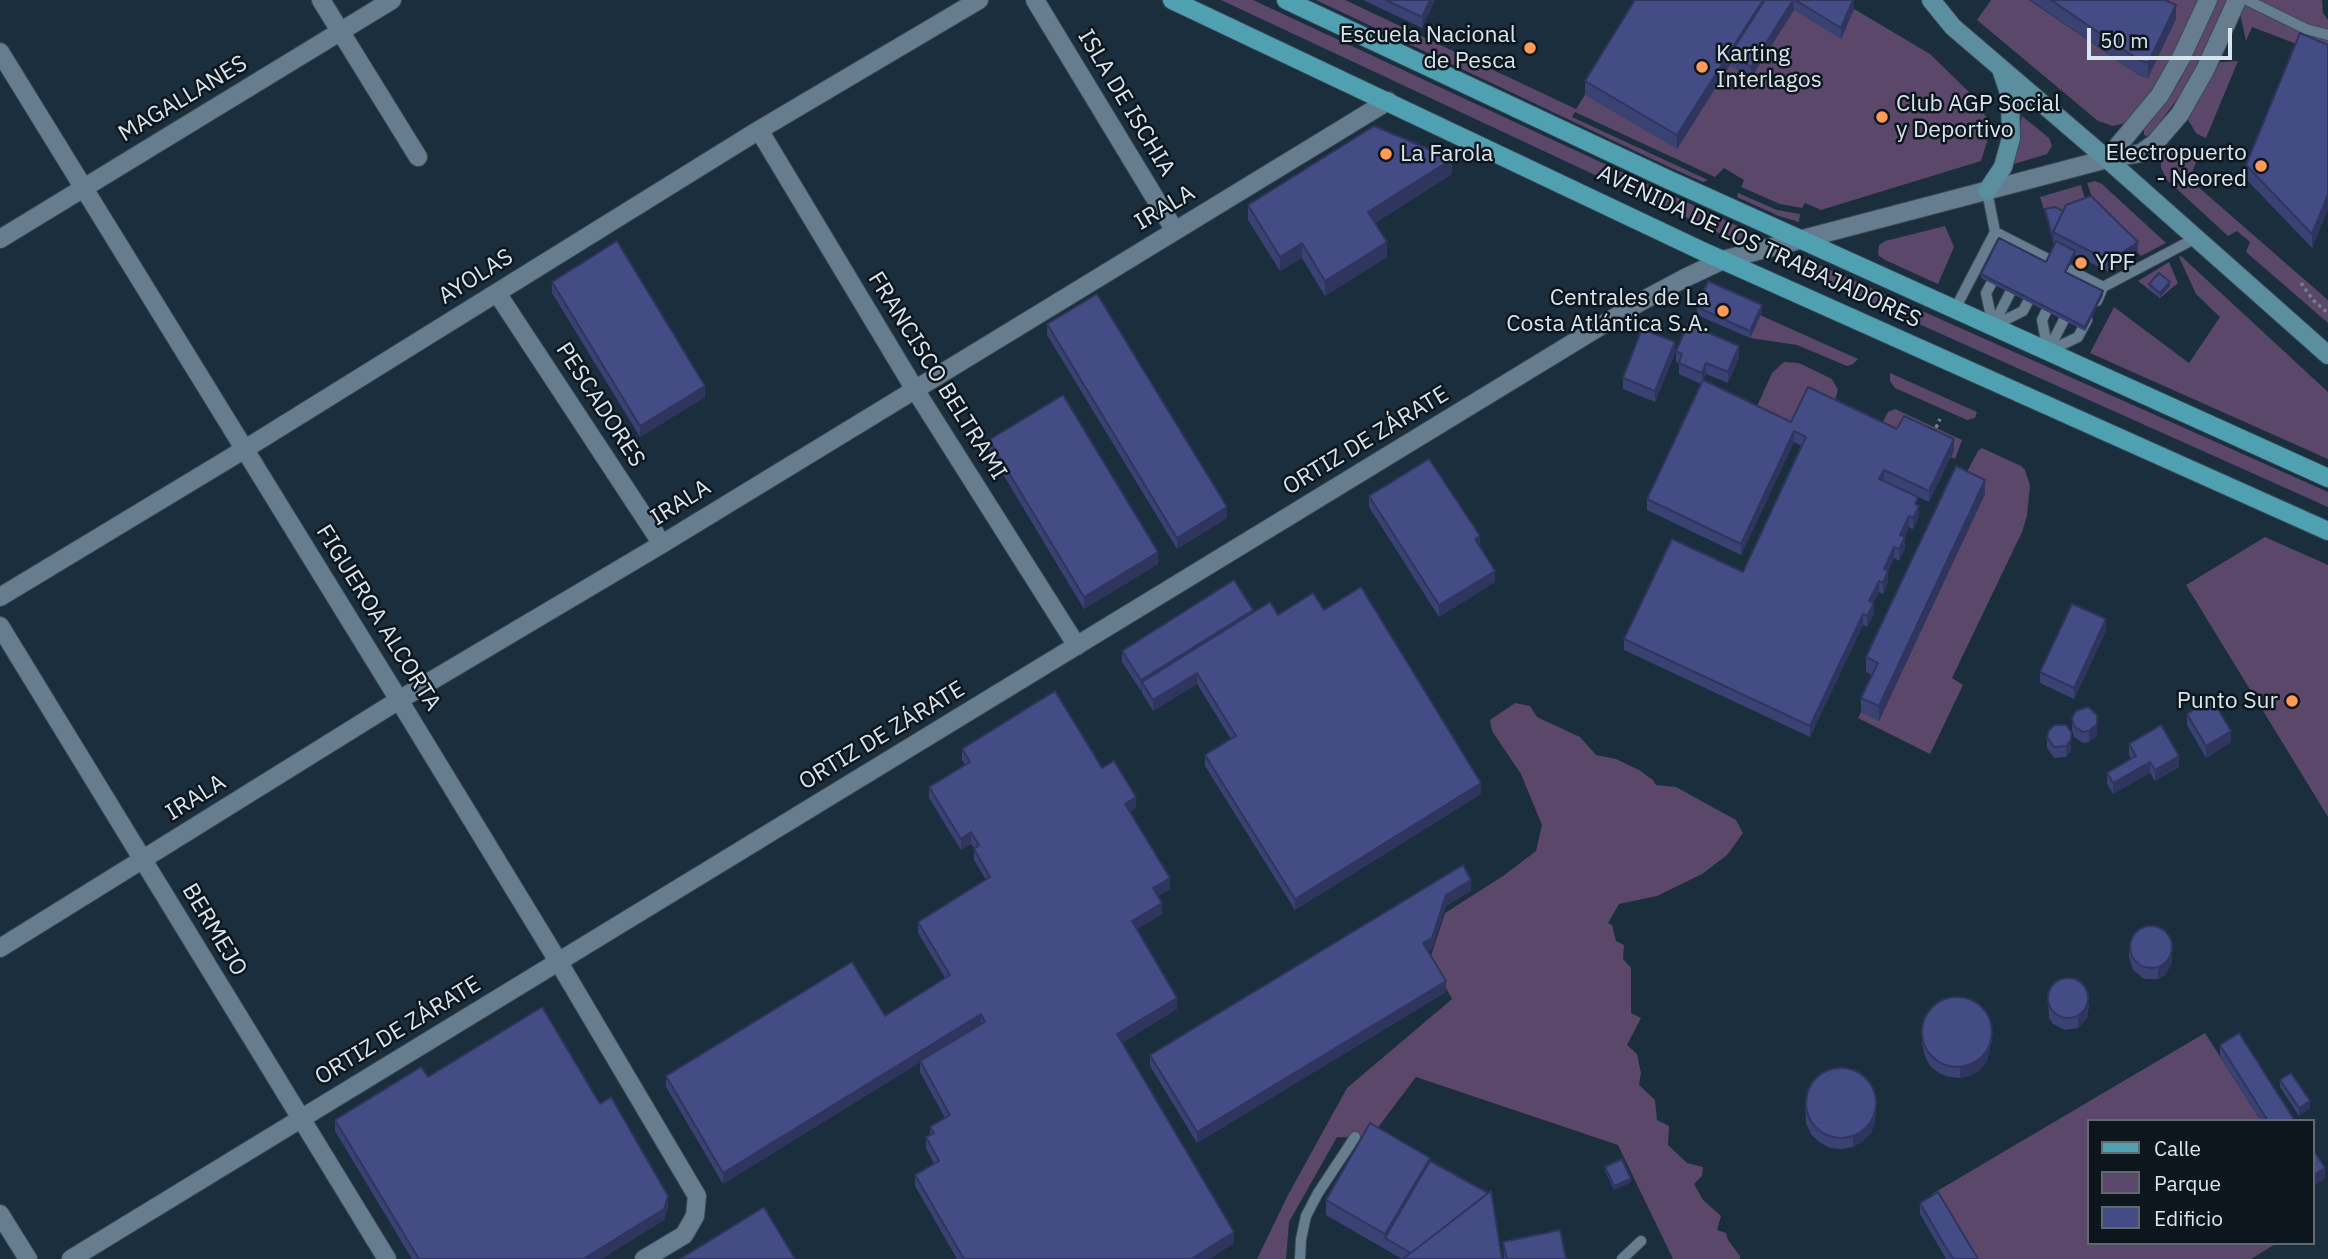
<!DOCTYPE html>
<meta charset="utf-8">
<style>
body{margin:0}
#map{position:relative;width:2328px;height:1259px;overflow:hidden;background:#1a2e3e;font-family:"IBM Plex Sans",sans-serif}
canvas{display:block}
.legend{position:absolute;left:2087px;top:1119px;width:228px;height:126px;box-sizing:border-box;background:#0d161c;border:2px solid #5e6970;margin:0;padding:9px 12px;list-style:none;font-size:21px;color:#d8e5ef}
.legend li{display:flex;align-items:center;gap:14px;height:35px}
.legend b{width:35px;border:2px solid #5e6970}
.scale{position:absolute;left:2087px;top:28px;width:145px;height:32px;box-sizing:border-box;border:4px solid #d8e5ef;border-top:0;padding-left:9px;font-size:21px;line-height:24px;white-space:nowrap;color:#d8e5ef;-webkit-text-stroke:5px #0d161c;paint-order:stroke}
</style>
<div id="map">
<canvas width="2328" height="1259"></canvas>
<ul class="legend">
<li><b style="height:9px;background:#4fa1b2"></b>Calle</li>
<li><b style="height:19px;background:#5b4769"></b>Parque</li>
<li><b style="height:19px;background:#444c86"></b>Edificio</li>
</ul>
<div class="scale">50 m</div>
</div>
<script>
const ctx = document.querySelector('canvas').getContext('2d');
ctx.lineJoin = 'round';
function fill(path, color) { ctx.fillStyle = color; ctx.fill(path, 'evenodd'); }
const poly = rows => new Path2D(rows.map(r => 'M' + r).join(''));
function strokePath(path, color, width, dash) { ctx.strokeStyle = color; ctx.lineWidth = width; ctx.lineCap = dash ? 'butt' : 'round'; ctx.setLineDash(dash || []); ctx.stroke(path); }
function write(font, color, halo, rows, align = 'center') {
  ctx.font = font + ' "IBM Plex Sans",sans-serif'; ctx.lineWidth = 5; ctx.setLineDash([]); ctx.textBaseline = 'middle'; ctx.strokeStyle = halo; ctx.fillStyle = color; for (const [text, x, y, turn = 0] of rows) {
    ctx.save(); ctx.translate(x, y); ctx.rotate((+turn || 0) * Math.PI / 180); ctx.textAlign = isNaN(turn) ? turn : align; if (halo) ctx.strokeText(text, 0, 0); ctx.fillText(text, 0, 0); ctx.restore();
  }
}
fill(poly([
 [1221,0,1253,0,1744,229,1747,232,1746,237,1736,241],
 [1316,0,1345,0,1576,109,1644,0,1839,0,1930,54,1972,95,1992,126,1981,161,1821,210,1805,203,1802,208,1780,204,1741,187,1744,180,1724,168,1715,177,1575,112,1572,117,1708,180,1703,182,1669,167],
 [1991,0,2029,0,2139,75,2148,78,2130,0,2198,0,2176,48,2155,86,2131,117,2125,123,2113,126,2098,121,1977,20],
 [2218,0,2227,0,2186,87,2155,129,2147,136,2144,135,2144,130,2179,82],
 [2246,0,2322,0,2323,13,2328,20,2328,56,2252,27,2246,41,2240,13],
 [2238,61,2206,138,2201,136,2196,133,2187,118,2220,62],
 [2022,116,2049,138,2052,146,2047,154,2014,164],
 [2174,148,2200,153,2189,179,2328,300,2328,323,2246,252,2250,242,2237,231,2228,236,2166,179,2161,167,2161,157,2167,149],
 [2095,181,2102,184,2166,243,2141,256,2098,214,2087,183],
 [2081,185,2087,206,2063,215,2055,211,2045,213,2040,197],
 [1738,193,1777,210,1800,214,1799,222,1779,216,1737,197],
 [1945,226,1954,247,1938,284,1885,260,1878,255,1879,245,1885,241],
 [2181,256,2328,392,2328,459,2090,353,2114,307,2189,363,2220,317,2196,294,2179,257],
 [1797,257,1810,261,2328,492,2328,507,1796,269,1792,263],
 [2169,262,2178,283,2160,298,2138,281],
 [1760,315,1858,359,1853,364,1847,366,1797,345,1750,338],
 [1784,362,1799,363,1832,379,1838,390,1832,410,1791,433,1753,415,1772,373],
 [1890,373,1977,412,1975,418,1967,420,1895,388,1890,381],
 [1895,409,1962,440,1955,459,1951,457,1954,450,1897,440,1878,431,1888,412],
 [1982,448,2021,466,2025,470,2030,485,2027,516,2022,532,1952,678,1963,685,1930,754,1858,718,1861,712,1879,720,1961,483,1978,451],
 [2265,537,2328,565,2328,817,2186,585],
 [1515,703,1530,706,1537,717,1580,737,1596,755,1616,759,1639,770,1653,780,1656,785,1676,787,1736,820,1743,833,1727,855,1702,874,1657,896,1619,904,1608,923,1612,925,1616,941,1624,945,1623,959,1631,968,1631,1013,1641,1018,1627,1045,1637,1054,1641,1073,1639,1085,1655,1100,1657,1120,1669,1126,1668,1145,1687,1163,1703,1167,1702,1176,1694,1184,1703,1200,1721,1216,1717,1230,1726,1233,1728,1240,1740,1256,1740,1259,1673,1259,1618,1145,1416,1077,1370,1138,1337,1137,1289,1222,1286,1259,1257,1259,1288,1195,1347,1088,1452,999,1430,959,1445,913,1503,876,1536,851,1542,825,1521,774,1492,731,1490,720],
 [2205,1033,2261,1121,2088,1121,2088,1243,2277,1243,2251,1259,1971,1259,1932,1194]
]), '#5b4769');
const lane = poly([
 [2247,0,2306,29,2328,35],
 [1987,191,1995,232,2103,287],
 [2097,301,2103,287,2196,238],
 [1955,309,1995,232],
 [1993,326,1986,293,1997,273],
 [1993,326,2023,311,2033,292],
 [1993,326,2015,283],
 [2048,351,2042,320,2052,299],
 [2048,351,2070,308],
 [2049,351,2078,337,2087,320],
 [1300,1259,1301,1239,1306,1216,1318,1193,1355,1137],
 [1622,1259,1641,1241]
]);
const street = poly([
 [321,0,418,157],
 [1035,0,1175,231],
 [0,52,399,700,558,961,697,1196,695,1216,684,1235,644,1259],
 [759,130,914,388,1077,646],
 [2107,159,2160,95,2182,56,2208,0],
 [0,239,392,0],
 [497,293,662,544],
 [0,597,245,449,759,130,979,0],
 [0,626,387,1259],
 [0,948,399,700,662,544,1388,101],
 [0,1214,28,1259],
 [71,1259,1640,302,1685,278,1723,260,2107,159,2141,153,2155,143,2180,114,2205,70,2237,0]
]);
const secondary = poly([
 [1931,0,1953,27,2107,159,2328,355],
 [1987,191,2003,167,2011,138,2010,96,2001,69]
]);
const primary = poly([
 [1172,0,1702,251,2328,531],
 [1286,0,1667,179,2328,478]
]);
strokePath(lane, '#3a4c59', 12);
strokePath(street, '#3a4c59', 20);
strokePath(secondary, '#3a4c59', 20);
strokePath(primary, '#3a4c59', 20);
strokePath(poly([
 [2301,283,2313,300,2328,313],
 [1933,434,1940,419]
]), '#70808e', 3.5, [3.5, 3.5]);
strokePath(lane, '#667d8f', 10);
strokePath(street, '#667d8f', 18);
strokePath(secondary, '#5b8fa0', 18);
strokePath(primary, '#4fa1b2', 18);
fill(poly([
 [1363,0,1435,0,1422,28],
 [1635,0,1854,0,1854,9,1841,39,1794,10,1751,78,1730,65,1677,149,1585,95,1585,81],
 [2030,0,2165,0,2176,19,2148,78,2139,75],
 [2328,45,2328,209,2312,248,2246,179,2246,165],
 [1452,174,1375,223,1387,257,1325,296,1302,258,1280,271,1248,220,1248,205],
 [2045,209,2138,253,2109,272,2075,255,2066,272,2103,295,2085,331,1981,278,1981,274,2046,262,2055,244,2053,243,2045,213],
 [552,282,705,397,640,437,552,293],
 [2149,284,2170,286,2160,297,2149,288],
 [1697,307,1762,312,1750,338,1697,315],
 [1047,324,1227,518,1177,549,1047,335],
 [1676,351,1739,357,1728,383,1706,374,1703,380,1791,422,1897,429,1954,450,1929,502,1897,487,1918,505,1919,517,1913,529,1909,527,1905,537,1905,548,1899,561,1894,558,1888,571,1888,582,1883,594,1879,592,1873,603,1874,614,1867,627,1863,625,1810,737,1624,650,1624,639,1743,572,1802,446,1794,442,1741,555,1647,510,1647,499,1701,384,1679,374,1679,363,1676,362],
 [1675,353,1655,402,1623,389,1623,378],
 [989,440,1158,564,1084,609,989,451],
 [1985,494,1879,721,1861,712,1861,698,1872,675,1866,672,1866,657],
 [1369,496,1480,546,1495,582,1439,617,1369,507],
 [1324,610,1481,794,1295,910,1205,766,1205,755,1231,739,1197,684,1153,711,1142,693,1142,690,1141,691,1122,662,1122,651,1253,614,1278,615],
 [2106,631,2074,699,2040,683,2040,672],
 [2187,714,2231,742,2206,758,2187,725],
 [2072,718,2097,735,2089,742,2083,743,2074,737,2072,730],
 [2071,732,2071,751,2066,757,2054,758,2047,748,2047,737],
 [2129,744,2179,767,2155,781,2150,773,2113,794,2107,784,2107,773,2131,759,2129,755],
 [962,749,1102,768,1136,808,1130,812,1170,889,1158,896,1162,914,1137,929,1177,1009,1122,1043,1234,1243,1209,1259,957,1259,915,1186,915,1175,934,1164,926,1148,926,1137,930,1135,930,1127,945,1118,920,1072,920,1062,723,1184,666,1087,666,1076,885,1016,945,978,918,933,918,922,986,880,974,860,974,848,971,844,961,850,929,798,929,787,965,765,962,760],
 [1471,891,1446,906,1432,949,1428,951,1446,992,1197,1143,1150,1066,1150,1055],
 [2129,946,2172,963,2165,975,2158,979,2144,979,2133,970,2129,957],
 [2048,993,2089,1005,2087,1018,2078,1028,2065,1030,2053,1024,2049,1018],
 [1922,1033,1992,1040,1987,1061,1980,1070,1970,1076,1960,1078,1949,1077,1939,1073,1930,1066,1925,1056,1922,1044],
 [2220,1045,2295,1121,2261,1121,2220,1056],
 [428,1077,600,1104,668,1207,664,1220,601,1259,412,1259,335,1131,335,1120],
 [2280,1080,2310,1108,2299,1116,2280,1087],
 [1805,1100,1876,1110,1875,1122,1871,1133,1863,1141,1853,1147,1841,1149,1830,1148,1819,1142,1811,1134,1806,1123],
 [1430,1161,1488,1193,1402,1259,1326,1215,1326,1200],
 [1605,1167,1631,1182,1614,1190,1605,1171],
 [1920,1203,1978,1259,1946,1259,1920,1214],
 [1503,1242,1566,1259,1504,1259]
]), '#3a4173');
fill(poly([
 [1430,0,1435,0,1422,28,1422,17],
 [1763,0,1772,0,1730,54,1730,65,1677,149,1677,135],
 [1793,0,1794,10,1751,78,1751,67],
 [1853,0,1854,0,1854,9,1841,39,1841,28],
 [2176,5,2176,19,2148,78,2148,63],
 [1452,159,1452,174,1368,227,1368,212],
 [2328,195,2328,209,2312,248,2312,234],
 [1387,242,1387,257,1325,296,1325,281],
 [2138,242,2138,253,2109,272,2109,261],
 [1302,243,1302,258,1280,271,1280,257],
 [2075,251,2075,254,2065,275,2065,272],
 [2170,282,2170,286,2160,297,2160,293],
 [2103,291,2103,295,2085,331,2085,327],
 [1762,305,1762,312,1750,338,1750,331],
 [1675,342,1675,353,1655,402,1655,391],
 [1739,346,1739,357,1728,383,1728,372],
 [1706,363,1706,374,1702,384,1702,373],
 [705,386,705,397,640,437,640,426],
 [1794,431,1794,442,1741,555,1741,544],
 [1954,439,1954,450,1929,502,1929,491],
 [1884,470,1884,481,1879,479],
 [1985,480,1985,494,1879,721,1879,706],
 [1919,506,1919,517,1913,529,1913,518],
 [1227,507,1227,518,1177,549,1177,538],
 [1909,516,1909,527,1905,537,1905,548,1899,561,1900,535],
 [1480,536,1480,547,1475,539],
 [1894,547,1894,558,1884,580,1884,569],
 [1158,552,1158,564,1084,609,1084,597],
 [1495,571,1495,582,1439,617,1439,605],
 [1888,571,1888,582,1883,594,1883,583],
 [1879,581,1879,592,1869,612,1869,601],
 [1874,603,1874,614,1867,627,1867,616],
 [1253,610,1253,621,1142,682,1142,690,1141,691,1141,680],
 [1863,614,1863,625,1810,737,1810,726],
 [2106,619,2106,631,2074,699,2074,688],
 [1197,673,1197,684,1153,711,1153,700],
 [2097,724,2097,735,2089,742,2089,731],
 [2231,731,2231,742,2206,758,2206,746],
 [2071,740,2071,751,2066,757,2066,746],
 [2179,756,2179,767,2155,781,2155,770],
 [2150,762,2150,773,2113,794,2113,783],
 [1481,783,1481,794,1295,910,1295,899],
 [1136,797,1136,808,1125,815,1125,804],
 [971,832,971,844,961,850,961,839],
 [1170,878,1170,889,1153,899,1153,888],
 [1471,880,1471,891,1446,906,1432,949,1423,954,1423,943,1446,895],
 [1162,903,1162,914,1132,932,1132,921],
 [2172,952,2172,963,2165,975,2158,979,2158,968],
 [1446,981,1446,992,1197,1143,1197,1132],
 [2089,994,2087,1018,2078,1028,2078,1017],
 [1177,998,1177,1009,1117,1046,1117,1034],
 [981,1014,981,1025,723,1184,723,1173],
 [1992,1029,1992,1040,1987,1061,1980,1070,1970,1076,1960,1078,1960,1067],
 [1876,1099,1875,1122,1871,1133,1863,1141,1853,1147,1853,1136],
 [2310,1101,2310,1108,2299,1116,2299,1108],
 [1430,1158,1430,1172,1385,1238,1385,1234],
 [2325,1168,2325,1179,2312,1187,2312,1176],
 [1631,1179,1631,1182,1614,1190,1614,1186],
 [668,1196,668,1207,664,1220,601,1259,583,1259],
 [1234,1232,1234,1243,1209,1259,1191,1259]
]), '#30355e');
const building = poly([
 [1386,0,1430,0,1422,17,1386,0],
 [1635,0,1763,0,1677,135,1585,81,1635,0],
 [1765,0,1793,0,1751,67,1730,54,1765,0],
 [1795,0,1853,0,1841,28,1795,0],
 [2051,0,2165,0,2176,5,2148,63,2139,60,2051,0],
 [2300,33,2328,45,2328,195,2312,234,2246,165,2300,33],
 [1374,126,1452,159,1368,212,1387,242,1325,281,1302,243,1280,257,1248,205,1374,126],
 [2091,196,2138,242,2109,261,2053,232,2066,205,2091,196],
 [2055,207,2063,211,2053,232,2053,240,2045,209,2055,207],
 [1999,238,2046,262,2056,241,2075,251,2065,272,2103,291,2085,327,1981,274,1999,238],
 [617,241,705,386,640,426,552,282,617,241],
 [2159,273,2170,282,2160,293,2149,284,2159,273],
 [1708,281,1762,305,1750,331,1697,307,1708,281],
 [1097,294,1227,507,1177,538,1047,324,1097,294],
 [1688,324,1739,346,1728,372,1706,363,1702,373,1679,363,1682,354,1676,351,1688,324],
 [1642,329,1675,342,1655,391,1623,378,1642,329],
 [1703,380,1791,422,1808,387,1897,429,1904,416,1954,439,1929,491,1884,470,1879,479,1918,497,1915,504,1919,506,1913,518,1909,516,1900,535,1905,537,1899,549,1894,547,1884,569,1888,571,1883,583,1879,581,1869,601,1874,603,1867,616,1863,614,1810,726,1624,639,1672,539,1743,572,1806,437,1794,431,1741,544,1647,499,1703,380],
 [1063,395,1158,552,1084,597,989,440,1063,395],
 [1429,459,1480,536,1475,539,1495,571,1439,605,1369,496,1429,459],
 [1956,466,1985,480,1879,706,1861,698,1878,663,1866,657,1956,466],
 [1234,580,1253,610,1141,680,1122,651,1234,580],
 [1361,587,1481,783,1295,899,1205,755,1236,736,1197,673,1153,700,1142,682,1270,602,1278,615,1313,593,1324,610,1361,587],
 [2072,604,2106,619,2074,688,2040,672,2072,604],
 [1055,691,1102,768,1114,761,1136,797,1125,804,1170,878,1153,888,1162,903,1132,921,1177,998,1117,1034,1234,1232,1191,1259,964,1259,915,1175,939,1161,926,1137,934,1133,930,1127,950,1115,920,1061,985,1022,981,1014,723,1173,666,1076,852,962,885,1016,950,975,918,922,990,877,974,849,979,845,971,832,961,839,929,787,970,762,962,749,1055,691],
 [2212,699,2231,731,2206,746,2187,714,2212,699],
 [2088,707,2097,715,2097,724,2089,731,2083,732,2074,726,2072,718,2076,711,2088,707],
 [2055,725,2066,725,2071,732,2071,740,2066,746,2054,747,2047,737,2049,730,2055,725],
 [2161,725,2179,756,2155,770,2150,762,2113,783,2107,773,2136,756,2129,744,2161,725],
 [1463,865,1471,880,1446,895,1432,938,1423,943,1446,981,1197,1132,1150,1055,1463,865],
 '2130 947a21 21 0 1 1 42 0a21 21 0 1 1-42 0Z',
 '2048 998a20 20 0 1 1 40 0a20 20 0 1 1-40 0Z',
 '1922 1032a35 35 0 1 1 70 0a35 35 0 1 1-70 0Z',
 [542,1007,600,1104,611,1097,668,1196,664,1209,583,1259,419,1259,335,1120,421,1067,428,1077,542,1007],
 [2239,1033,2295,1121,2268,1121,2220,1045,2239,1033],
 '1806 1103a35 35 0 1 1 70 0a35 35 0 1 1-70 0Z',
 [2291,1073,2310,1101,2299,1108,2280,1080,2291,1073],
 [1370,1123,1430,1158,1385,1234,1326,1200,1370,1123],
 [2312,1148,2325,1168,2312,1176,2312,1148],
 [1622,1159,1631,1179,1614,1186,1605,1167,1622,1159],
 [1430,1161,1488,1193,1411,1253,1385,1238,1430,1161],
 [1491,1191,1502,1259,1403,1259,1491,1191],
 [1938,1192,1978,1259,1954,1259,1945,1246,1920,1203,1938,1192],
 [764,1207,795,1259,680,1259,764,1207],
 [1560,1230,1566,1259,1507,1259,1503,1242,1560,1230]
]);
fill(building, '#444c86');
strokePath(building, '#30355e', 2);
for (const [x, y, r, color] of [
 [1530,48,7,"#fe9b59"],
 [1702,67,7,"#fe9b59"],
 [1882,117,7,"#fe9b59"],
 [1386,154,7,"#fe9b59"],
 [2261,166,7,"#fe9b59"],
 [2081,263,7,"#fe9b59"],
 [1723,311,7,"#fe9b59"],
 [2292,701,7,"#fe9b59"]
]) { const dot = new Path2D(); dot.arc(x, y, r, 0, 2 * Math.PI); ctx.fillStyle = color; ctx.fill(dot); strokePath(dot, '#0d161c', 2.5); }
write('23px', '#d8e5ef', '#0d161c', [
 ["Escuela Nacional",1516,35],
 ["de Pesca",1516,61],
 ["Karting",1716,54,"left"],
 ["Interlagos",1716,80,"left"],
 ["Club AGP Social",1896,104,"left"],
 ["y Deportivo",1896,130,"left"],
 ["Electropuerto",2247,153],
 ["- Neored",2247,179],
 ["La Farola",1400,154,"left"],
 ["YPF",2095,263,"left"],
 ["Centrales de La",1709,298],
 ["Costa Atlántica S.A.",1709,324],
 ["Punto Sur",2278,701]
], 'right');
write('23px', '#d8e5ef', '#0d161c', [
 ["MAGALLANES",183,99,-31],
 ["ISLA DE ISCHIA",1126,103,59],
 ["IRALA",1165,208,-31],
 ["AVENIDA DE LOS TRABAJADORES",1759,247,25],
 ["AYOLAS",476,277,-32],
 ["FRANCISCO BELTRAMI",937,376,58],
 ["PESCADORES",600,405,57],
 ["ORTIZ DE ZÁRATE",1366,441,-31],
 ["IRALA",681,503,-32],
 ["FIGUEROA ALCORTA",378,618,58],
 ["ORTIZ DE ZÁRATE",882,736,-31],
 ["IRALA",196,798,-32],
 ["BERMEJO",214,930,59],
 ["ORTIZ DE ZÁRATE",398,1031,-31]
]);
</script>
